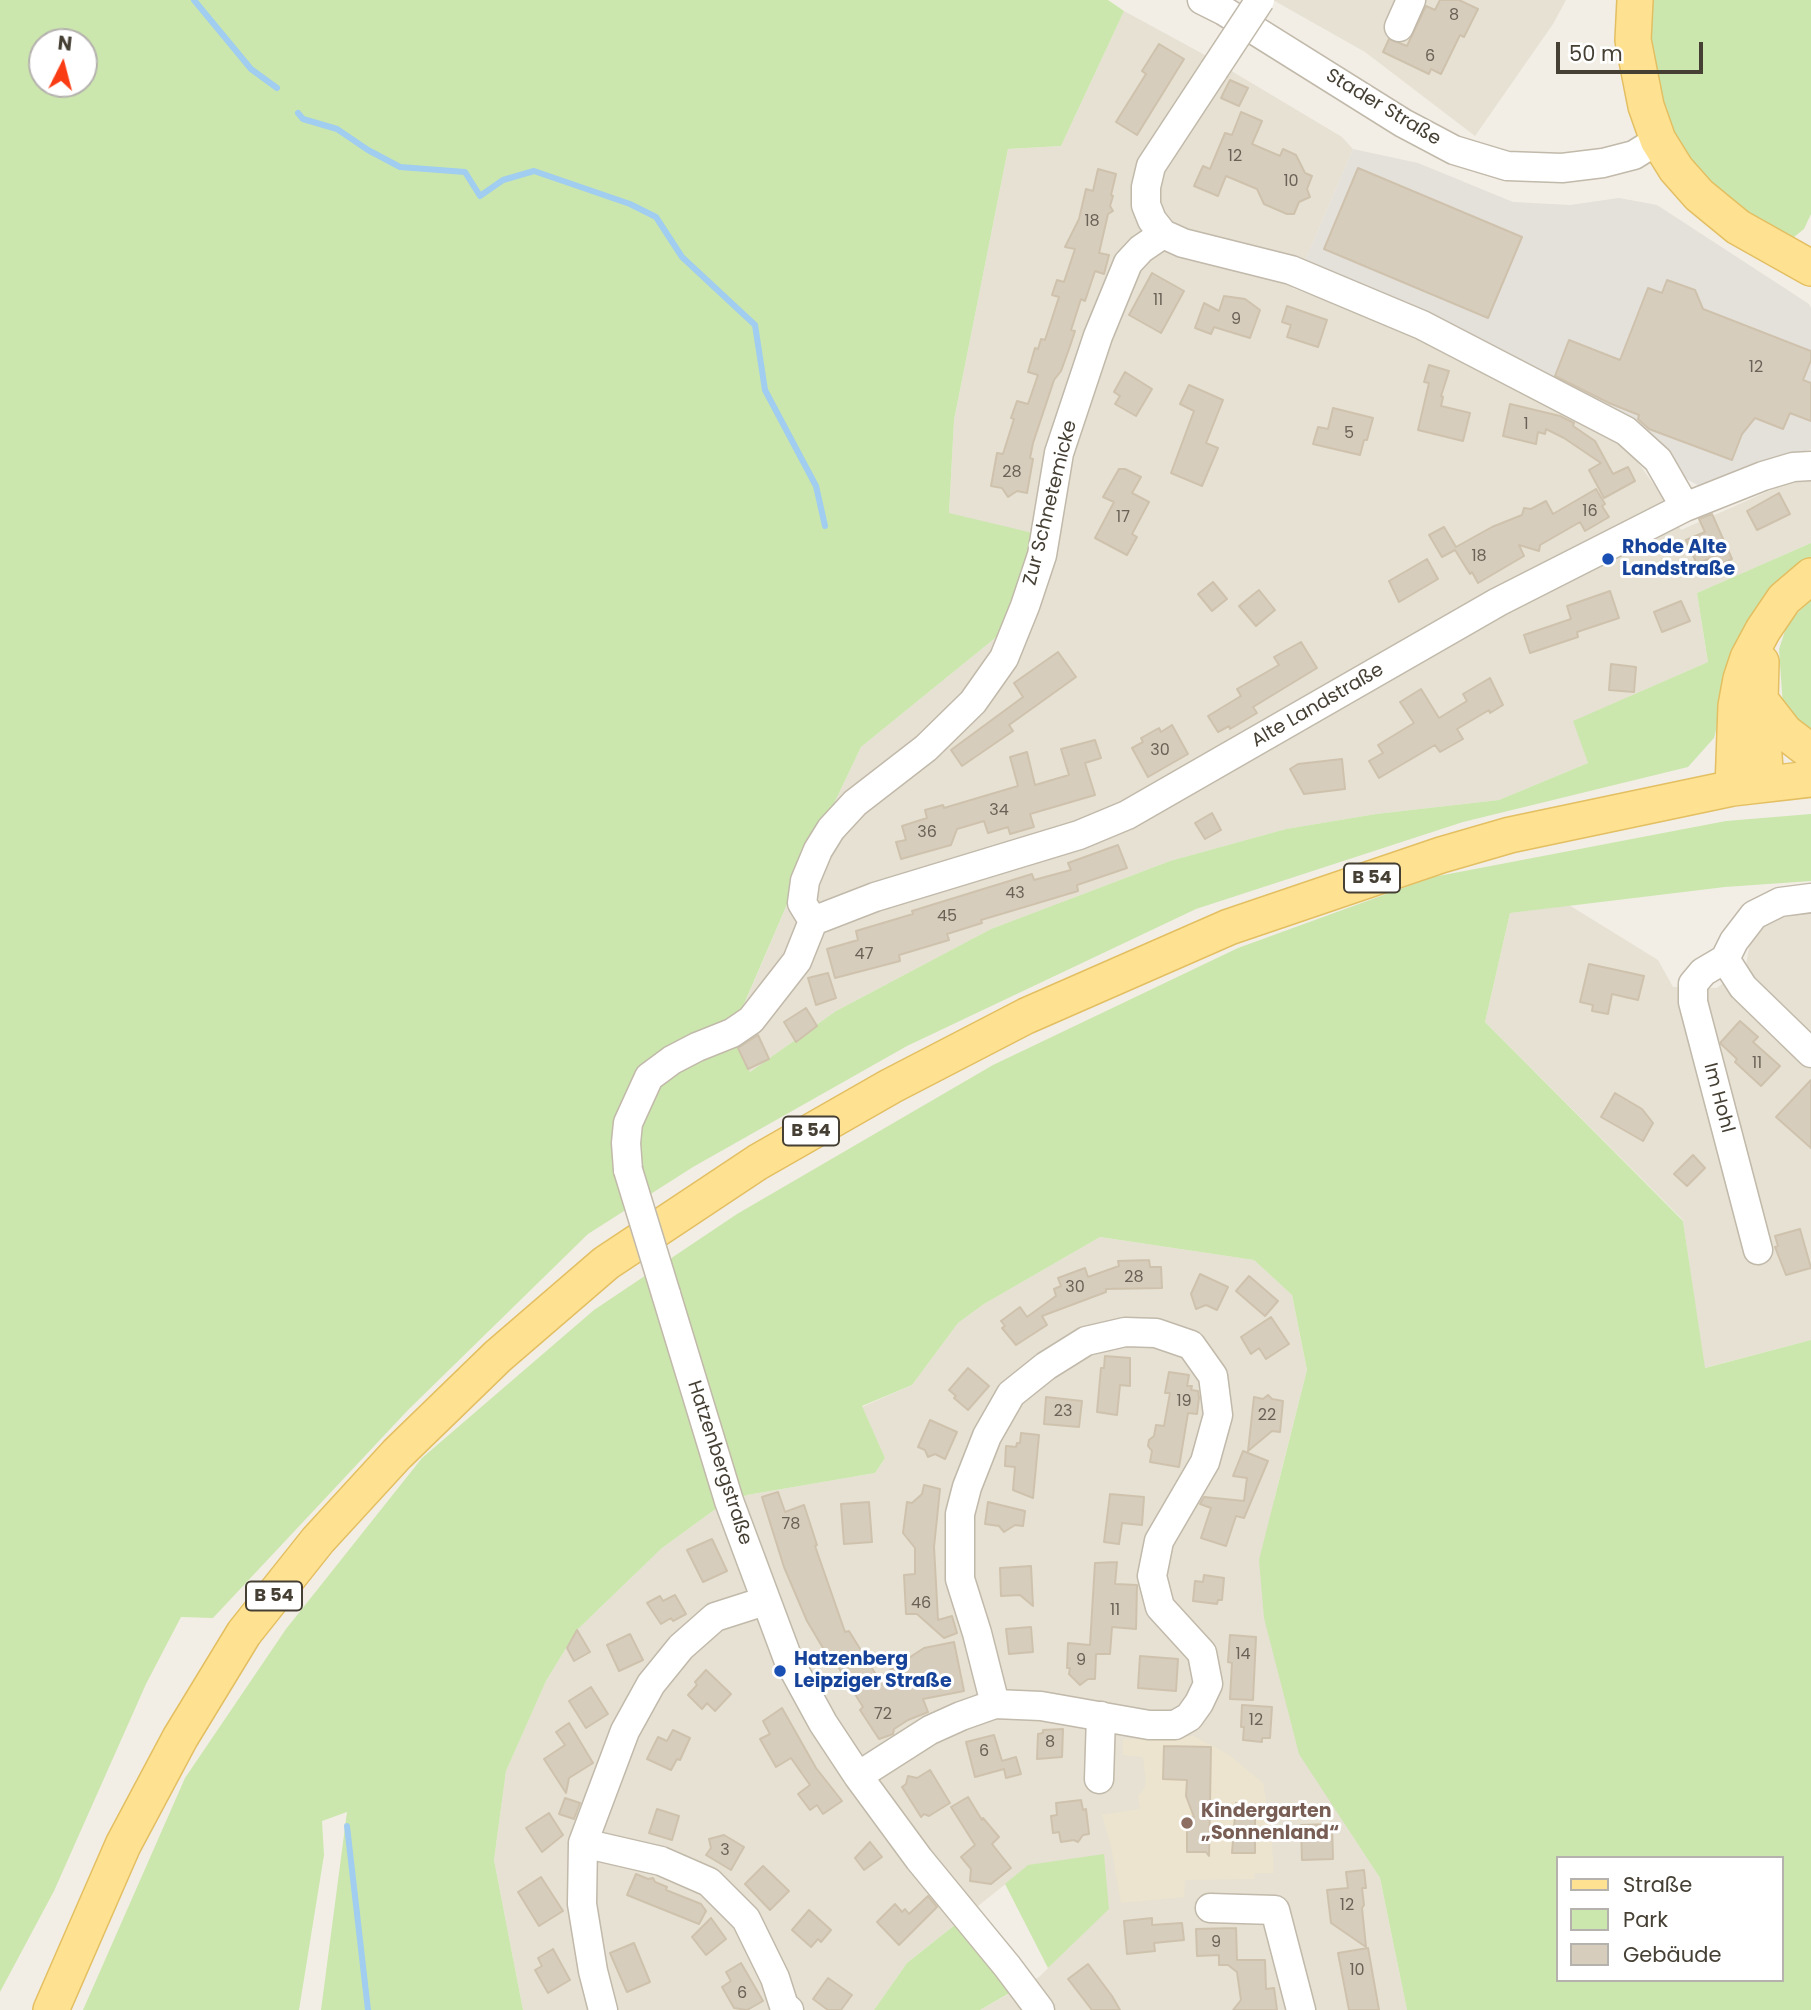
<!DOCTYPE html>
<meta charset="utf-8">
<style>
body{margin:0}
#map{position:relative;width:1811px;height:2010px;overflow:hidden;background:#f2eee5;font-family:Poppins,sans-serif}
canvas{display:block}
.legend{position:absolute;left:1556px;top:1856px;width:228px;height:126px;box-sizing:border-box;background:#fff;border:2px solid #b5b2ae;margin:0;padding:9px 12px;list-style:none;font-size:21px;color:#453f34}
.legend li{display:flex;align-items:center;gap:14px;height:35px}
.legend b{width:35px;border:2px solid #b5b2ae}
.north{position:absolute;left:28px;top:28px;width:70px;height:70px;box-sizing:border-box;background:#fff;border:2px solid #b5b2ae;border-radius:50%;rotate:6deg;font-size:19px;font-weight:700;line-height:28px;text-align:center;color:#453f34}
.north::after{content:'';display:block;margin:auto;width:24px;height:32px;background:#fa3c14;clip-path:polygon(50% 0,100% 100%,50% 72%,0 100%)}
.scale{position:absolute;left:1556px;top:42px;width:147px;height:32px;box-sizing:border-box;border:4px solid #453f34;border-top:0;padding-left:9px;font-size:21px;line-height:24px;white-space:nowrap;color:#453f34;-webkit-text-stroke:5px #fff;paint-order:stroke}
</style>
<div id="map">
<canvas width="1811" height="2010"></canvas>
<ul class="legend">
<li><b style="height:9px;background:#fee292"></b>Straße</li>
<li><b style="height:19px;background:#cbe7ad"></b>Park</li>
<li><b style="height:19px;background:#d7cdbd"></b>Gebäude</li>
</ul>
<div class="north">N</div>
<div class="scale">50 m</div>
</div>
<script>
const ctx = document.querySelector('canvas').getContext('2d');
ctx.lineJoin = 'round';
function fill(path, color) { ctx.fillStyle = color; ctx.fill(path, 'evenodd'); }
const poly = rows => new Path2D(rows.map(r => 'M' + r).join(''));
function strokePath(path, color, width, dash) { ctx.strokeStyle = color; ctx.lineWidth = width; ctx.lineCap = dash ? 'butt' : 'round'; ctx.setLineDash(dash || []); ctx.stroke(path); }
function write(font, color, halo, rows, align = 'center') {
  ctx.font = font + ' Poppins,sans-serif'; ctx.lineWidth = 6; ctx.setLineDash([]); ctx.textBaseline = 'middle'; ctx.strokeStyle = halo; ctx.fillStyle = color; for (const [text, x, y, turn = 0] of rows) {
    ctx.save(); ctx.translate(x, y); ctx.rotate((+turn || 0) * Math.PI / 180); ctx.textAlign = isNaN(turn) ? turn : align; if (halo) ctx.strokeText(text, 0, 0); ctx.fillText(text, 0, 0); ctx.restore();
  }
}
fill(poly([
 [1273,0,1566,0,1553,24,1475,136,1365,52],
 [1124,11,1203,54,1342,137,1353,149,1304,263,1292,288,1438,341,1609,430,1635,458,1657,489,1681,530,1791,481,1811,479,1811,543,1697,593,1708,662,1574,721,1588,763,1499,800,1376,814,1286,829,1170,861,991,929,836,1011,750,1072,732,1033,797,881,861,747,1005,630,949,513,954,420,1008,149,1061,146],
 [1569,905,1658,960,1673,987,1717,988,1746,965,1750,942,1765,917,1811,905,1811,1340,1704,1368,1683,1220,1485,1022,1510,913],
 [1100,1237,1254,1260,1292,1295,1307,1370,1274,1500,1345,1824,1380,1878,1407,2010,980,2010,1039,1977,1108,1909,1028,1866,907,1963,874,2010,523,2010,494,1860,506,1771,546,1681,577,1630,662,1548,717,1508,747,1495,875,1473,885,1458,862,1407,912,1385,958,1323,984,1304]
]), '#e6e1d3');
fill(poly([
 [1353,149,1418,163,1513,202,1570,205,1619,198,1657,205,1809,304,1811,308,1811,449,1701,487,1304,263]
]), '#e4e0da');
fill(poly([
 [1193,1736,1228,1754,1263,1783,1271,1831,1274,1873,1254,1873,1255,1879,1185,1880,1184,1897,1121,1903,1111,1846,1102,1815,1140,1809,1138,1795,1143,1791,1146,1783,1143,1757,1123,1755,1123,1739,1164,1739]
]), '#ece4ce');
fill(poly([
 [0,0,1108,0,1124,11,1061,146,1008,149,954,420,949,513,1037,534,1005,630,861,747,797,881,732,1032,750,1072,836,1011,991,929,1170,861,1286,829,1376,814,1499,800,1588,763,1573,721,1708,662,1697,593,1811,543,1811,560,1736,651,1714,738,1688,767,1463,822,1196,909,907,1046,693,1167,588,1234,408,1410,213,1618,181,1617,146,1684,54,1891,0,1992],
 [42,42,84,42,84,84,42,84],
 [1649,0,1811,0,1811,214,1804,229,1789,241,1707,186,1677,140,1652,75],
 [1811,600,1811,734,1783,707,1779,649,1788,622],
 [1811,814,1811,881,1725,887,1510,913,1485,1022,1683,1221,1705,1368,1811,1340,1811,2010,1407,2010,1380,1878,1299,1754,1264,1618,1259,1560,1307,1370,1292,1295,1254,1260,1100,1237,984,1304,958,1323,912,1385,862,1406,885,1458,875,1473,747,1495,717,1508,662,1548,577,1630,546,1681,506,1771,494,1860,523,2010,321,2010,347,1812,322,1821,324,1855,299,2010,83,2010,185,1778,286,1629,422,1458,594,1310,737,1214,993,1065,1238,948,1433,877,1726,821],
 [1557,1858,1781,1858,1781,1980,1557,1980],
 [1104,1854,1109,1909,1048,1968,1005,1884,1028,1865],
 [961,1920,1013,1991,980,2010,874,2010,907,1963]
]), '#cbe7ad');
strokePath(poly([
 [194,0,251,69,277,88],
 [298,113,303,119,337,129,368,150,400,167,465,172,480,196,503,180,534,171,630,204,656,217,682,257,755,325,765,390,816,486,825,526],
 [347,1826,368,2010]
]), '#a0cdf0', 6);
const building = poly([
 [1440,0,1459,0,1478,9,1464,37,1460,35,1441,74,1431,69,1429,74,1383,52,1389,39,1407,46,1426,6,1435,10,1440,0],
 [1159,44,1184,59,1137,135,1116,122,1146,74,1142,71,1159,44],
 [1230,80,1248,88,1239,106,1221,98,1230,80],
 [1241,112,1262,121,1252,144,1280,156,1283,149,1296,155,1305,173,1312,176,1307,189,1310,197,1299,202,1294,214,1287,214,1264,204,1257,189,1226,176,1218,196,1194,186,1203,166,1210,169,1225,133,1232,135,1241,112],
 [1358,168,1522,237,1488,318,1324,249,1358,168],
 [1098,169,1116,174,1111,195,1113,196,1110,206,1113,211,1108,214,1099,253,1109,255,1104,274,1095,271,1085,301,1081,299,1071,330,1075,331,1069,349,1061,371,1054,380,1033,443,1030,458,1033,459,1027,493,1017,491,1008,497,1002,488,991,486,997,453,1003,454,1014,419,1011,418,1017,401,1028,404,1038,375,1028,372,1035,348,1038,349,1041,339,1045,340,1059,297,1052,295,1057,280,1064,282,1075,249,1065,247,1079,219,1086,189,1093,191,1098,169],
 [1152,273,1184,291,1161,333,1129,315,1152,273],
 [1667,280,1695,290,1703,309,1811,351,1811,360,1803,380,1811,383,1811,421,1790,413,1783,429,1755,418,1742,434,1732,460,1649,429,1638,419,1639,415,1609,403,1555,376,1569,340,1620,360,1648,288,1662,293,1667,280],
 [1224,296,1245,299,1260,310,1250,338,1214,327,1211,334,1195,328,1204,303,1219,311,1224,296],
 [1287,306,1327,320,1318,347,1287,337,1291,325,1282,322,1287,306],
 [1429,365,1449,371,1441,396,1443,397,1441,406,1470,413,1463,441,1418,430,1429,383,1424,382,1429,365],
 [1125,372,1152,389,1136,416,1115,404,1120,396,1114,392,1125,372],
 [1189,385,1223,400,1206,443,1218,448,1202,486,1171,473,1194,411,1180,404,1189,385],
 [1510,404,1560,416,1574,423,1573,426,1595,441,1613,474,1628,467,1635,481,1604,498,1589,470,1601,463,1564,438,1546,429,1545,434,1538,432,1536,444,1503,436,1510,404],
 [1333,408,1373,418,1367,440,1364,440,1360,455,1313,444,1318,427,1328,429,1333,408],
 [1119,469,1125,469,1141,477,1132,493,1149,502,1132,534,1137,537,1127,555,1095,538,1114,502,1103,497,1119,469],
 [1596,489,1605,504,1602,506,1609,517,1585,531,1580,522,1540,545,1539,551,1519,545,1524,556,1478,583,1472,572,1470,574,1455,550,1442,557,1429,535,1444,527,1456,547,1492,527,1522,515,1524,508,1531,509,1546,501,1553,514,1596,489],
 [1779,493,1790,514,1757,530,1747,511,1779,493],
 [1712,514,1732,559,1719,565,1715,556,1697,564,1686,540,1705,532,1699,519,1712,514],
 [1427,559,1438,579,1399,602,1389,581,1427,559],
 [1213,582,1227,599,1212,611,1198,594,1213,582],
 [1259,590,1275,610,1256,626,1239,606,1259,590],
 [1610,591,1619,618,1577,632,1578,637,1530,653,1524,635,1571,619,1567,606,1610,591],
 [1681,601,1690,621,1662,632,1654,612,1681,601],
 [1301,642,1317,668,1253,707,1257,713,1230,729,1229,726,1218,732,1208,716,1241,696,1237,689,1279,665,1274,657,1301,642],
 [1058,652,1076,677,1009,725,1013,731,962,766,951,750,1023,697,1014,683,1058,652],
 [1611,664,1636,667,1634,692,1609,690,1611,664],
 [1490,678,1503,705,1490,713,1489,710,1457,729,1463,739,1440,752,1435,745,1379,778,1369,761,1383,753,1378,745,1414,723,1400,702,1421,689,1439,718,1467,701,1463,694,1490,678],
 [1172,725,1188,754,1148,777,1132,748,1143,742,1141,738,1159,728,1161,732,1172,725],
 [1095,740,1101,758,1085,763,1095,795,1030,814,1034,827,1010,834,1008,827,988,833,984,821,957,829,951,845,901,859,896,842,906,840,902,826,927,818,925,810,943,805,944,808,1018,786,1010,757,1027,752,1035,785,1069,775,1061,749,1095,740],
 [1342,759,1345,789,1304,794,1290,769,1298,764,1342,759],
 [1212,813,1221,830,1205,839,1195,823,1212,813],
 [1118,845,1127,868,1077,885,1078,891,981,920,982,923,947,934,949,940,899,955,900,961,835,978,827,949,858,940,856,931,913,914,912,911,1032,874,1034,880,1071,870,1068,863,1118,845],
 [1589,964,1644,976,1638,1000,1612,994,1608,1014,1592,1011,1593,1005,1580,1002,1589,964],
 [828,973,836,998,816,1005,808,978,828,973],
 [806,1008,817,1026,796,1042,784,1022,806,1008],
 [1740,1021,1758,1037,1753,1042,1780,1066,1761,1086,1735,1062,1737,1059,1721,1044,1721,1042,1740,1021],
 [758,1035,769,1059,748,1069,738,1048,758,1035],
 [1811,1080,1811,1148,1776,1117,1811,1080],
 [1615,1093,1642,1109,1653,1123,1643,1141,1601,1117,1615,1093],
 [1693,1155,1705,1168,1687,1186,1674,1174,1693,1155],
 [1800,1229,1811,1268,1786,1275,1775,1247,1778,1246,1775,1236,1800,1229],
 [1149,1260,1150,1267,1161,1267,1162,1288,1106,1289,1106,1292,1042,1316,1047,1325,1016,1345,1002,1328,1005,1326,1001,1321,1020,1307,1027,1317,1056,1296,1054,1289,1061,1286,1058,1278,1085,1268,1088,1277,1119,1266,1118,1261,1149,1260],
 [1200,1274,1228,1287,1217,1310,1206,1305,1196,1309,1191,1294,1200,1274],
 [1249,1276,1278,1301,1265,1316,1236,1291,1249,1276],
 [1271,1317,1289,1344,1266,1359,1259,1348,1251,1354,1241,1337,1271,1317],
 [1105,1356,1130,1358,1130,1386,1120,1385,1117,1415,1097,1412,1101,1368,1104,1368,1105,1356],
 [968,1368,989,1386,968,1410,954,1398,956,1396,949,1390,968,1368],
 [1169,1372,1189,1375,1187,1386,1192,1386,1191,1390,1198,1391,1199,1398,1197,1414,1188,1413,1179,1467,1150,1462,1152,1451,1148,1446,1149,1440,1154,1436,1156,1425,1164,1426,1170,1393,1165,1393,1169,1372],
 [1268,1395,1272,1399,1283,1401,1280,1432,1272,1431,1248,1451,1254,1397,1263,1399,1268,1395],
 [1046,1397,1082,1401,1079,1427,1044,1424,1046,1397],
 [930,1420,957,1432,945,1459,935,1454,928,1457,925,1450,918,1447,930,1420],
 [1021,1433,1039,1435,1033,1498,1013,1490,1015,1467,1005,1466,1006,1446,1016,1447,1017,1443,1020,1443,1021,1433],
 [1243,1451,1268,1461,1244,1518,1236,1516,1226,1546,1201,1538,1211,1508,1200,1504,1204,1497,1244,1501,1247,1478,1233,1476,1243,1451],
 [924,1485,940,1489,934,1547,938,1620,952,1616,957,1633,944,1638,917,1614,906,1614,904,1575,915,1574,915,1548,903,1533,907,1502,912,1503,922,1494,924,1485],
 [778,1492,785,1512,804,1505,817,1545,815,1546,845,1632,849,1631,878,1678,924,1648,954,1642,964,1691,923,1699,928,1712,908,1720,894,1729,893,1734,879,1739,860,1710,863,1707,829,1652,826,1653,807,1621,784,1567,762,1497,778,1492],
 [1110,1494,1144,1497,1142,1525,1122,1523,1119,1544,1104,1542,1110,1494],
 [869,1502,872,1542,844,1544,841,1504,869,1502],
 [988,1502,1025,1511,1023,1526,1015,1525,1004,1532,999,1526,985,1524,988,1502],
 [712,1539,727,1571,703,1582,687,1550,712,1539],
 [1117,1562,1115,1584,1137,1585,1136,1629,1112,1627,1110,1654,1096,1654,1095,1679,1088,1679,1080,1685,1069,1674,1070,1668,1067,1668,1068,1643,1090,1645,1095,1563,1117,1562],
 [1031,1566,1033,1606,1020,1595,1001,1596,1000,1568,1031,1566],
 [1204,1575,1224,1578,1222,1600,1218,1600,1217,1604,1193,1601,1195,1581,1203,1582,1204,1575],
 [675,1595,686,1614,673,1621,671,1618,661,1624,647,1603,660,1596,663,1601,675,1595],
 [1031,1627,1033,1652,1009,1654,1006,1629,1031,1627],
 [577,1630,590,1652,574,1661,567,1648,577,1630],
 [630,1634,643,1660,619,1671,607,1645,630,1634],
 [1230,1635,1256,1637,1253,1700,1230,1699,1232,1663,1228,1662,1230,1635],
 [1140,1656,1178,1659,1176,1691,1138,1688,1140,1656],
 [706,1670,731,1694,715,1711,707,1703,702,1709,688,1695,697,1685,695,1682,706,1670],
 [591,1687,608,1714,586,1728,569,1701,591,1687],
 [1242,1705,1272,1707,1270,1738,1262,1738,1262,1742,1243,1740,1244,1727,1241,1727,1242,1705],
 [782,1708,816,1768,842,1801,823,1814,817,1805,810,1810,798,1794,810,1785,791,1758,776,1767,760,1739,770,1734,763,1721,782,1708],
 [569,1723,593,1763,569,1778,566,1793,544,1759,565,1745,556,1732,569,1723],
 [1063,1729,1062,1757,1037,1759,1038,1734,1043,1733,1043,1730,1063,1729],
 [673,1730,690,1738,680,1760,677,1759,671,1770,647,1759,658,1737,667,1741,673,1730],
 [994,1735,1002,1761,1016,1757,1021,1774,1006,1778,1004,1769,975,1777,966,1742,994,1735],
 [1164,1746,1211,1747,1209,1856,1206,1852,1187,1852,1187,1817,1194,1817,1186,1796,1187,1780,1163,1779,1164,1746],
 [930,1770,950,1803,929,1816,924,1814,921,1817,902,1787,906,1784,908,1776,917,1778,930,1770],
 [968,1797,982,1820,983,1818,999,1837,992,1844,1011,1868,991,1884,970,1881,971,1869,961,1857,975,1845,951,1807,968,1797],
 [565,1798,580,1803,574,1819,559,1814,565,1798],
 [1081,1800,1083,1810,1086,1809,1089,1834,1083,1835,1078,1842,1074,1840,1061,1842,1059,1832,1053,1833,1051,1816,1057,1815,1056,1803,1081,1800],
 [1236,1803,1251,1818,1255,1818,1255,1853,1232,1853,1236,1803],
 [657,1809,679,1816,672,1840,649,1833,657,1809],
 [549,1813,563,1835,542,1852,526,1828,549,1813],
 [1332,1824,1333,1859,1302,1860,1301,1825,1332,1824],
 [724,1835,744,1847,731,1870,706,1855,711,1848,709,1839,724,1835],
 [870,1842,882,1857,864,1870,855,1858,870,1842],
 [763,1866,789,1891,770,1910,745,1884,763,1866],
 [1364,1870,1366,1888,1362,1888,1364,1905,1362,1908,1366,1947,1331,1923,1327,1890,1348,1888,1346,1872,1364,1870],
 [636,1874,648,1879,653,1878,655,1882,667,1887,666,1890,701,1904,706,1911,699,1924,627,1895,636,1874],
 [541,1877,563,1911,539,1926,518,1892,541,1877],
 [928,1896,937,1907,899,1945,877,1922,895,1904,902,1912,905,1909,909,1914,928,1896],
 [809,1910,831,1930,821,1942,818,1939,811,1947,792,1930,809,1910],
 [711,1918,726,1939,706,1955,692,1937,711,1918],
 [1152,1918,1152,1925,1182,1923,1184,1940,1154,1943,1155,1951,1127,1954,1124,1921,1152,1918],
 [1236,1928,1237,1960,1265,1960,1266,1989,1274,1988,1277,2010,1233,2010,1241,2000,1237,1972,1228,1965,1219,1965,1219,1955,1197,1956,1196,1929,1236,1928],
 [634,1943,650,1982,627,1992,610,1953,634,1943],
 [1368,1948,1379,2010,1349,2010,1338,1953,1368,1948],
 [553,1949,570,1980,548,1993,535,1970,542,1966,538,1958,553,1949],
 [741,1963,763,2001,747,2010,734,2008,722,1987,731,1981,726,1972,741,1963],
 [1088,1964,1112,1996,1120,2010,1092,2010,1068,1979,1088,1964],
 [828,1978,852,1995,841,2010,828,2010,813,1999,828,1978]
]);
fill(building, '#d7cdbd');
strokePath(building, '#cfc2ad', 2);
const minor = poly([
 [1202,0,1224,11,1403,123,1454,150,1507,166,1562,168,1603,163,1634,155,1658,140],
 [1399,27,1411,0],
 [1214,70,1151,166,1146,187,1146,205,1152,220,1163,234,1183,243,1291,270,1422,325,1626,431,1658,460,1685,507],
 [1811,898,1780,902,1754,915,1734,941,1725,959,1743,987,1811,1053],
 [813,921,875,897,1079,835,1127,815,1498,602,1685,507,1763,476,1793,467,1811,466],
 [813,921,802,903,805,881,818,850,831,829,855,803,926,748,973,702,1004,658,1025,606,1042,555,1059,453,1098,336,1128,263,1141,249,1163,234],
 [1725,959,1703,972,1693,984,1693,1002,1758,1250],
 [628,1170,626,1143,628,1123,649,1077,672,1060,697,1047,732,1033,751,1020,797,961,813,921],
 [666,1294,729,1501,788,1659,823,1723,858,1776,919,1859,1007,1966,1040,2010],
 [858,1776,930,1730,961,1716,995,1704,977,1633,960,1579,960,1514,967,1487,987,1436,1011,1394,1046,1366,1086,1341,1125,1332,1156,1333,1191,1345,1213,1376,1218,1415,1205,1462,1159,1541,1152,1576,1160,1607,1202,1653,1208,1684,1199,1703,1189,1717,1175,1725,1149,1725,1041,1706,995,1704],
 [1099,1779,1101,1716],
 [583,1843,661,1861,709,1882,746,1919,775,1978,784,2006,789,2010],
 [1210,1908,1275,1910,1301,2010],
 [603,2010,593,1971,582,1904,583,1843,625,1731,651,1684,681,1647,715,1617,765,1601]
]);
const major = poly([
 [1635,0,1633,40,1646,106,1658,140,1676,169,1699,195,1738,227,1811,268],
 [1761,662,1760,700,1766,783],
 [1760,700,1785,732,1811,752],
 [1733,788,1736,706,1741,679,1748,658,1763,630,1784,599,1811,576],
 [51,2010,123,1845,180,1738,244,1633,318,1540,397,1454,498,1356,606,1263,758,1162,891,1086,1026,1016,1229,927,1441,855,1510,835,1733,788,1811,779]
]);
strokePath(minor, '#c1b9aa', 31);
strokePath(major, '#e3bf62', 38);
strokePath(minor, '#fff', 28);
strokePath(major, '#fee292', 35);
const minorBridge = poly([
 [1214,70,1260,0],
 [628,1170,666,1294]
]);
strokePath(minorBridge, '#c1b9aa', 31, []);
strokePath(minorBridge, '#fff', 28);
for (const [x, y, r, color] of [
 [1608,559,7,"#1a4fb4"],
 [780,1671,7,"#1a4fb4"],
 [1187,1823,7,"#8d6e63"]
]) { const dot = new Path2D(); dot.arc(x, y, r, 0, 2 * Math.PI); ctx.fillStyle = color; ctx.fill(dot); strokePath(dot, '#fff', 2.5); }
write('16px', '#6a6256', null, [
 ["8",1454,16],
 ["6",1430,57],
 ["12",1235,157],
 ["10",1291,182],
 ["18",1092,222],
 ["11",1158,301],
 ["9",1236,320],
 ["12",1756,368],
 ["1",1526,425],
 ["5",1349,434],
 ["28",1012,473],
 ["16",1590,512],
 ["17",1123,518],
 ["18",1479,557],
 ["30",1160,751],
 ["34",999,811],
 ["36",927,833],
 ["43",1015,894],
 ["45",947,917],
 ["47",864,955],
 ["11",1757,1064],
 ["28",1134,1278],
 ["30",1075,1288],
 ["19",1184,1402],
 ["23",1063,1412],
 ["22",1267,1416],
 ["78",791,1525],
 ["46",921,1604],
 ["11",1115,1611],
 ["14",1243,1655],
 ["9",1081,1661],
 ["72",883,1715],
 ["12",1256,1721],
 ["8",1050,1743],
 ["6",984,1752],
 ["3",725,1851],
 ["12",1347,1906],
 ["9",1216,1943],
 ["10",1357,1971],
 ["6",742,1994]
]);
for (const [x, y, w] of [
 [1372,878,56],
 [811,1131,56],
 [274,1596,56]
]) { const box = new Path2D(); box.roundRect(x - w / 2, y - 14.5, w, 29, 5); ctx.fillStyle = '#fff'; ctx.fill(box); strokePath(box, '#453f34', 2); }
write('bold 18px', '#453f34', null, [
 ["B 54",1372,878],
 ["B 54",811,1131],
 ["B 54",274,1596]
]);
write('19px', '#453f34', '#fff', [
 ["Stader Straße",1383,108,31],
 ["Zur Schnetemicke",1051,503,-76],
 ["Alte Landstraße",1318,706,-30],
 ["Im Hohl",1718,1098,75],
 ["Hatzenbergstraße",719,1463,72]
]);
write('bold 19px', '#164399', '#fff', [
 ["Rhode Alte",1622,548],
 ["Landstraße",1622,570],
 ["Hatzenberg",794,1660],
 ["Leipziger Straße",794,1682]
], 'left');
write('bold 19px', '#785e54', '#fff', [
 ["Kindergarten",1201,1812],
 ["„Sonnenland“",1201,1834]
], 'left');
</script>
